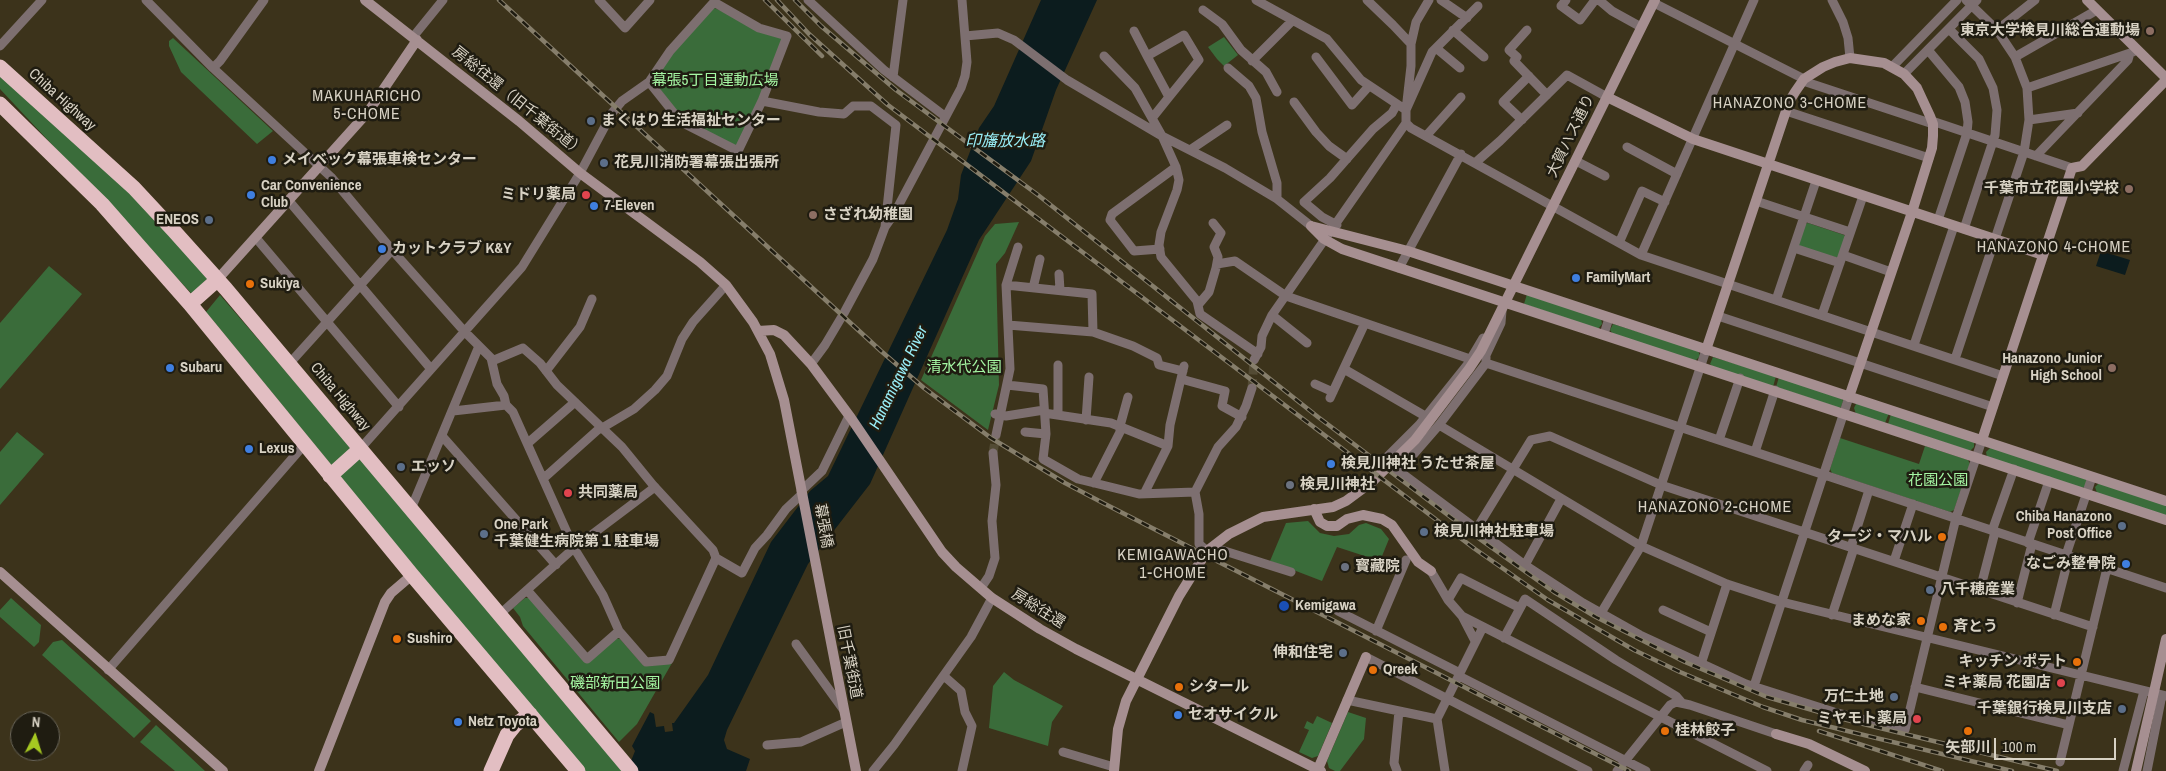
<!DOCTYPE html>
<meta charset="utf-8">
<style>
body{margin:0}
#map{position:relative;width:2166px;height:771px;overflow:hidden;background:#3c331b;font-family:"Archivo Narrow",sans-serif}
canvas{display:block}
.north{position:absolute;left:10px;top:711px;width:50px;height:50px;box-sizing:border-box;background:#1f1c11;border:1px solid #696559;border-radius:50%;rotate:5deg;font-size:14px;font-weight:700;line-height:20px;text-align:center;color:#d8d2c4}
.north::after{content:'';display:block;margin:auto;width:18px;height:22px;background:#a6c821;clip-path:polygon(50% 0,100% 100%,50% 72%,0 100%)}
.scale{position:absolute;left:1994px;top:738px;width:122px;height:22px;box-sizing:border-box;border:2px solid #d8d2c4;border-top:0;padding-left:6px;font-size:15px;line-height:18px;white-space:nowrap;color:#d8d2c4;-webkit-text-stroke:4px #1f1c11;paint-order:stroke}
</style>
<div id="map">
<canvas width="2166" height="771"></canvas>
<div class="north">N</div>
<div class="scale">100 m</div>
</div>
<script>
const ctx = document.querySelector('canvas').getContext('2d');
ctx.lineJoin = 'round';
function fill(path, color) { ctx.fillStyle = color; ctx.fill(path, 'evenodd'); }
const poly = rows => new Path2D(rows.map(r => 'M' + r).join(''));
function strokePath(path, color, width, dash) { ctx.strokeStyle = color; ctx.lineWidth = width; ctx.lineCap = dash ? 'butt' : 'round'; ctx.setLineDash(dash || []); ctx.stroke(path); }
function write(font, color, halo, rows, align = 'center') {
  ctx.font = font + ' "Archivo Narrow","Noto Sans JP",sans-serif'; ctx.lineWidth = 5; ctx.setLineDash([]); ctx.textBaseline = 'middle'; ctx.strokeStyle = halo; ctx.fillStyle = color; for (const [text, x, y, turn = 0] of rows) {
    ctx.save(); ctx.translate(x, y); ctx.rotate((+turn || 0) * Math.PI / 180); ctx.textAlign = isNaN(turn) ? turn : align; if (halo) ctx.strokeText(text, 0, 0); ctx.fillText(text, 0, 0); ctx.restore();
  }
}
fill(poly([
 [712,7,782,36,783,40,759,104,738,146,735,147,682,120,655,82,654,78,672,54],
 [1224,37,1238,55,1224,66,1217,59,1208,47],
 [173,38,273,131,257,144,181,72,169,46,169,41],
 [0,66,131,192,208,278,192,294,0,89],
 [1019,222,1005,253,996,264,999,385,988,430,921,380,985,236,995,224],
 [1808,223,1844,235,1846,237,1839,258,1799,248,1798,244,1805,224],
 [49,266,82,294,0,389,0,323],
 [1527,294,1601,318,1602,324,1598,329,1524,304],
 [220,295,352,448,332,466,206,312],
 [1613,324,1698,350,1700,356,1695,361,1613,334,1610,330],
 [1713,357,1776,376,1773,387,1713,367,1710,364],
 [1779,377,1842,398,1843,401,1841,407,1839,408,1776,387],
 [1856,404,1859,404,1889,413,1885,423,1856,414,1854,408],
 [1891,414,1974,441,1974,447,1970,451,1888,424],
 [17,432,44,454,0,505,0,452],
 [1840,438,1919,464,1925,446,1968,460,1970,464,1954,510,1950,512,1832,473,1830,469],
 [1991,447,2085,478,2087,481,2085,487,2082,488,1987,457,1986,452],
 [360,458,622,771,584,771,339,476],
 [2100,482,2166,504,2166,516,2097,493,2095,487],
 [1308,521,1320,533,1334,536,1349,534,1359,525,1366,523,1381,529,1389,539,1380,561,1337,547,1322,581,1270,561,1286,523],
 [11,598,41,625,39,642,34,647,0,617,0,610],
 [525,598,529,598,586,663,616,638,620,639,644,666,672,663,637,724,619,742,523,626,520,617,513,608],
 [62,640,151,721,134,738,42,655,53,642],
 [1004,672,1014,680,1063,706,1052,722,1048,746,989,728,993,686],
 [1348,712,1366,718,1364,739,1340,771,1335,771,1329,768,1327,761],
 [1317,716,1332,723,1318,756,1312,758,1299,752,1309,730,1304,728,1307,721,1313,724],
 [156,725,205,771,175,771,140,742]
]), '#3a6c3a');
fill(poly([
 [1041,0,1097,0,1056,90,1031,161,979,240,870,484,808,564,727,730,724,740,727,749,750,759,746,771,627,771,635,751,632,746,650,712,654,714,656,727,664,726,665,732,673,731,672,723,674,723,708,675,771,542,810,491,828,476,947,230,958,199,961,175,979,128,994,106],
 [2101,251,2130,260,2125,275,2096,266]
]), '#0c1c1e');
strokePath(poly([
 [1252,388,1254,360],
 [993,453,996,435]
]), '#534b34', 9, [9, 4.5]);
strokePath(poly([
 [146,0,213,68,331,177,392,250,464,331,491,358,497,384,504,396,506,405,513,412,574,548,603,595,619,631,646,662,669,660,716,558,742,573,755,548,767,535,786,509,802,494],
 [599,0,625,28,650,0],
 [808,0,884,70,942,114],
 [1256,0,1327,39,1361,80,1406,110,1432,52,1478,6],
 [1367,0,1393,25,1411,44],
 [1441,0,1467,18],
 [1566,0,1561,6,1580,20,1595,0],
 [1599,0,1612,11,1641,27],
 [1832,0,1843,22,1848,38,1850,58],
 [1654,3,1804,79],
 [1203,10,1222,24,1241,50,1266,72,1277,92],
 [1949,29,1979,59,1993,88,1997,110,1995,135,1964,229],
 [1453,30,1484,57],
 [1527,30,1509,50,1517,57,1514,61,1547,95],
 [1997,30,2035,0],
 [1134,31,1147,56,1169,97,1199,60,1184,35,1147,56],
 [965,36,998,33,1014,40,1067,80,1162,136,1225,168,1277,199,1311,226],
 [413,37,443,0],
 [0,46,42,0],
 [1436,48,1460,68],
 [1928,50,1959,87,1965,102,1968,122,1967,133,1938,220],
 [1104,56,1135,88,1162,136,1176,167,1179,180,1177,190,1161,232,1159,245,1161,257,1197,301,1200,314,1258,354],
 [1316,57,1352,105,1369,86],
 [2015,57,2097,10],
 [1252,61,1292,21],
 [1892,67,1957,0],
 [213,68,220,61,264,0],
 [1228,68,1249,86,1256,98,1262,132,1277,183,1277,199],
 [1904,74,1977,0],
 [893,77,903,0],
 [1803,81,1933,124],
 [2027,88,2133,52],
 [762,101,819,112,844,114,853,106,871,106,896,125,885,227],
 [1294,102,1316,132,1329,146,1347,159],
 [1786,111,1929,158],
 [1153,117,1169,97],
 [1522,120,1503,102,1529,76],
 [2029,120,2078,113],
 [1932,121,2072,168],
 [1406,123,1411,128,1641,255,2003,376],
 [1426,136,1461,97],
 [1627,147,1677,174],
 [1190,150,1227,125],
 [2036,156,2128,60,2130,53],
 [1576,161,1605,176],
 [1475,163,1500,141,1567,75,1607,97],
 [289,201,431,369],
 [1756,201,1850,232],
 [1337,225,1322,217,1304,202,1330,178,1373,129,1392,113,1397,104],
 [256,238,399,407],
 [1619,243,1642,191,1665,202],
 [1794,248,1840,263],
 [1160,249,1134,251,1110,220,1112,214,1176,167],
 [1641,255,1754,0],
 [1843,255,1891,272],
 [1217,264,1235,261,1286,296,1470,359],
 [1399,268,1461,154],
 [1059,274,1060,290],
 [1006,285,1092,294,1093,332],
 [1033,288,1040,259],
 [1776,300,1816,181],
 [1198,305,1209,292,1216,268,1218,257,1214,247,1221,233,1213,223],
 [1502,311,1501,323,1486,355,1486,363,1439,425,1399,471,1525,565,1583,603,1640,635,1746,684,1834,712,1905,730,1956,518,1982,440],
 [1272,315,1307,343],
 [1822,315,1863,196],
 [1718,316,1993,407],
 [1008,325,1093,332,1133,346,1157,358,1159,365,1183,371],
 [1604,334,1609,318],
 [1914,345,1954,226],
 [1955,359,2024,152,2029,120,2027,88,2015,57,1997,30,1966,0],
 [1254,360,1261,347,1262,336,1272,315,1406,123,1406,110,1411,66,1411,44,1416,22,1429,0],
 [492,361,523,348,540,363,557,385,622,447,653,485,713,550,716,558],
 [1486,363,2166,588],
 [289,364,392,250],
 [811,364,825,345,844,313,873,259,885,227,894,214,961,88,965,76,967,62,962,0],
 [1344,369,1425,416],
 [546,371,580,327,592,299],
 [1181,379,1225,391,1222,406,1242,417],
 [1315,384,1333,392],
 [1007,385,1043,389,1046,434,1043,459,1078,479,1139,494,1195,492],
 [1330,398,1365,323],
 [453,411,506,405],
 [1044,413,1111,423,1168,446],
 [995,414,1006,416,1044,410],
 [1058,415,1058,365],
 [1086,420,1089,377],
 [1439,425,1641,546,1727,584,1782,602,2166,696],
 [602,428,634,409,655,390,667,376,682,339,693,322,726,285],
 [1025,432,1046,434],
 [996,435,1010,369,1006,285,1018,247],
 [442,436,556,565],
 [1719,440,1740,378],
 [528,443,575,402],
 [360,449,522,267,580,173,612,113,622,101,649,82,670,51,714,2,759,28,787,36,762,101,738,151,681,122,649,82],
 [1755,452,1775,390],
 [1385,459,1419,425,1467,365,1483,338],
 [544,478,601,427],
 [1094,483,1120,432,1120,426,1128,397],
 [801,491,822,471,849,416],
 [1144,494,1168,446,1170,425,1184,366],
 [411,509,479,346],
 [1477,528,1531,440,1550,436,1661,485,2093,627],
 [1992,531,2014,469],
 [2028,543,2049,481],
 [1212,547,1291,572],
 [1851,547,1869,490],
 [1207,551,1199,544,1199,514,1195,492,1218,447,1236,427,1246,406,1252,388],
 [2066,555,2092,477],
 [1894,561,1913,504],
 [1525,565,1561,499],
 [1431,571,1448,600,1462,616,1767,771],
 [981,588,989,576,995,558,992,521,996,485,993,453],
 [527,590,587,659,619,631],
 [1980,590,1995,532],
 [1448,600,1461,578,1520,608],
 [2017,603,2032,544],
 [1663,610,1711,632],
 [1338,611,1460,673],
 [1601,613,1641,546,1706,350],
 [500,614,574,548,655,487],
 [1832,615,1854,548],
 [2054,615,2069,556],
 [1462,616,1475,641],
 [1376,631,1406,560],
 [1504,638,1525,599,1616,660,1676,696,1682,703],
 [796,644,843,709],
 [1366,657,1588,771],
 [1701,664,1727,584],
 [108,670,304,445],
 [944,676,961,691,965,712,972,726,962,771],
 [1459,676,1646,771],
 [1754,686,1849,397],
 [1915,687,2069,725],
 [1347,700,1437,719],
 [767,745,801,742,846,722],
 [1063,752,1114,767],
 [2060,762,2107,568],
 [873,771,894,745,971,637,992,598],
 [1397,771,1394,763,1399,711],
 [1445,771,1437,719,1483,627],
 [1617,771,1670,705,1676,702,1690,705,1776,734],
 [1804,771,1808,765],
 [2123,771,2144,691],
 [2147,771,2162,695]
]), '#7d6f70', 9);
strokePath(poly([
 [365,0,519,121,580,173,700,262,726,285,753,322,770,354,784,400,856,771],
 [2087,0,2166,78],
 [1607,97,1693,139,2043,255],
 [1311,226,1324,239,1342,249,2166,520],
 [1311,226,1408,251,2166,501],
 [217,280,368,112,417,40],
 [758,331,774,330,784,335,811,364,851,418,942,552,956,567,992,598,1040,629,1076,649,1321,771],
 [1706,350,1789,102,1795,92,1804,79,1823,67,1835,62,1850,58,1884,63,1904,74,1917,88,1930,116,1933,124,1933,136,1932,148,1912,212,1849,397],
 [1982,440,2072,168,2082,166,2166,80],
 [1314,509,1320,522,1327,526,1337,526,1347,519,1363,515,1382,519,1392,525,1418,562,1431,571],
 [0,572,223,771],
 [1776,734,1809,744,1865,771],
 [1318,769,1366,657],
 [319,771,385,602,391,593,412,575],
 [1114,771,1118,729,1126,701,1179,596,1207,551,1229,534,1263,517,1333,507,1346,501,1373,481,1415,440,1469,369,1481,351,1655,0],
 [2136,771,2166,639]
]), '#a68f91', 10);
strokePath(poly([
 [0,67,134,188,174,231,226,289,631,771],
 [0,104,102,204,190,304,412,575,578,771],
 [190,304,217,280],
 [330,476,360,449],
 [491,771,507,735,515,725,530,714]
]), '#e2bec2', 15);
const rail = poly([
 [499,0,881,351,924,388,991,438,1065,483,1105,504,1629,771],
 [765,0,822,56],
 [777,0,809,34,888,105,1475,549,1548,600,1634,650,1680,672,1763,707,1802,720,2012,771],
 [795,0,821,26,896,90,1038,195,1318,417,1481,540,1554,592,1596,617,1685,662,1767,697,1847,720,2057,771],
 [1819,731,1942,771]
]);
strokePath(rail, '#867e6b', 4.5);
strokePath(rail, '#1f1c11', 2.5, [8]);
strokePath(poly([
 [1385,459,1399,471]
]), '#7d6f70', 9);
for (const [x, y, r, color] of [
 [2150,31,5,"#8d6e63"],
 [591,121,5,"#5c6f8a"],
 [272,160,5,"#3f7fe0"],
 [604,163,5,"#5c6f8a"],
 [2129,189,5,"#8d6e63"],
 [251,195,5,"#3f7fe0"],
 [586,195,5,"#e0444e"],
 [594,206,5,"#3f7fe0"],
 [813,215,5,"#8d6e63"],
 [209,220,5,"#5c6f8a"],
 [382,249,5,"#3f7fe0"],
 [1576,278,5,"#3f7fe0"],
 [250,284,5,"#e8710a"],
 [170,368,5,"#3f7fe0"],
 [2112,368,5,"#8d6e63"],
 [249,449,5,"#3f7fe0"],
 [1331,464,5,"#3f7fe0"],
 [401,467,5,"#5c6f8a"],
 [1290,485,5,"#6b7280"],
 [568,493,5,"#e0444e"],
 [2122,526,5,"#5c6f8a"],
 [1424,532,5,"#5c6f8a"],
 [484,534,5,"#5c6f8a"],
 [1942,537,5,"#e8710a"],
 [2126,564,5,"#3f7fe0"],
 [1345,567,5,"#6b7280"],
 [1930,590,5,"#5c6f8a"],
 [1284,606,6,"#1a4fb4"],
 [1921,621,5,"#e8710a"],
 [1943,627,5,"#e8710a"],
 [397,639,5,"#e8710a"],
 [1343,653,5,"#5c6f8a"],
 [2077,662,5,"#e8710a"],
 [1373,670,5,"#e8710a"],
 [2061,683,5,"#e0444e"],
 [1179,687,5,"#e8710a"],
 [1894,697,5,"#5c6f8a"],
 [2122,709,5,"#5c6f8a"],
 [1178,715,5,"#3f7fe0"],
 [1917,719,5,"#e0444e"],
 [458,722,5,"#3f7fe0"],
 [1665,731,5,"#e8710a"],
 [1968,731,5,"#e8710a"]
]) { const dot = new Path2D(); dot.arc(x, y, r, 0, 2 * Math.PI); ctx.fillStyle = color; ctx.fill(dot); strokePath(dot, '#1f1c11', 2); }
write('bold 15px', '#d8d2c4', '#1f1c11', [
 ["東京大学検見川総合運動場",2140,31,"right"],
 ["まくはり生活福祉センター",601,121],
 ["メイベック幕張車検センター",282,160],
 ["花見川消防署幕張出張所",614,163],
 ["Car Convenience",261,186],
 ["Club",261,203],
 ["千葉市立花園小学校",2119,189,"right"],
 ["ミドリ薬局",576,195,"right"],
 ["7-Eleven",604,206],
 ["さざれ幼稚園",823,215],
 ["ENEOS",199,220,"right"],
 ["カットクラブ K&Y",392,249],
 ["FamilyMart",1586,278],
 ["Sukiya",260,284],
 ["Hanazono Junior",2102,359,"right"],
 ["High School",2102,376,"right"],
 ["Subaru",180,368],
 ["Lexus",259,449],
 ["検見川神社 うたせ茶屋",1341,464],
 ["エッソ",411,467],
 ["検見川神社",1300,485],
 ["共同薬局",578,493],
 ["Chiba Hanazono",2112,517,"right"],
 ["Post Office",2112,534,"right"],
 ["One Park",494,525],
 ["千葉健生病院第１駐車場",494,542],
 ["検見川神社駐車場",1434,532],
 ["タージ・マハル",1932,537,"right"],
 ["なごみ整骨院",2116,564,"right"],
 ["寳藏院",1355,567],
 ["八千穂産業",1940,590],
 ["Kemigawa",1295,606],
 ["まめな家",1911,621,"right"],
 ["斉とう",1953,627],
 ["Sushiro",407,639],
 ["伸和住宅",1333,653,"right"],
 ["キッチン ポテト",2067,662,"right"],
 ["Qreek",1383,670],
 ["ミキ薬局 花園店",2051,683,"right"],
 ["シタール",1189,687],
 ["万仁土地",1884,697,"right"],
 ["千葉銀行検見川支店",2112,709,"right"],
 ["セオサイクル",1188,715],
 ["ミヤモト薬局",1907,719,"right"],
 ["Netz Toyota",468,722],
 ["桂林餃子",1675,731],
 ["矢部川",1968,748,"center"]
], 'left');
write('15px', '#a5f7a3', '#1f1c11', [
 ["幕張5丁目運動広場",715,81],
 ["清水代公園",964,368],
 ["花園公園",1938,481],
 ["磯部新田公園",615,684]
]);
write('15px', '#d8d2c4', '#1f1c11', [
 ["Chiba Highway",62,100,42],
 ["房総往還（旧千葉街道）",518,102,39],
 ["大賀ハス通り",1571,136,-64],
 ["Chiba Highway",340,397,50],
 ["幕張橋",823,526,80],
 ["房総往還",1038,609,32],
 ["旧千葉街道",849,662,79]
]);
ctx.letterSpacing = '1px';
write('16px', '#d8d2c4', '#1f1c11', [
 ["MAKUHARICHO",367,97],
 ["5-CHOME",367,115],
 ["HANAZONO 3-CHOME",1790,104],
 ["HANAZONO 4-CHOME",2054,248],
 ["HANAZONO 2-CHOME",1715,508],
 ["KEMIGAWACHO",1173,556],
 ["1-CHOME",1173,574]
]);
ctx.letterSpacing = '0px';
write('italic 16px', '#99eef7', '#1f1c11', [
 ["印旛放水路",1005,142],
 ["Hanamigawa River",899,378,-64]
]);
</script>
